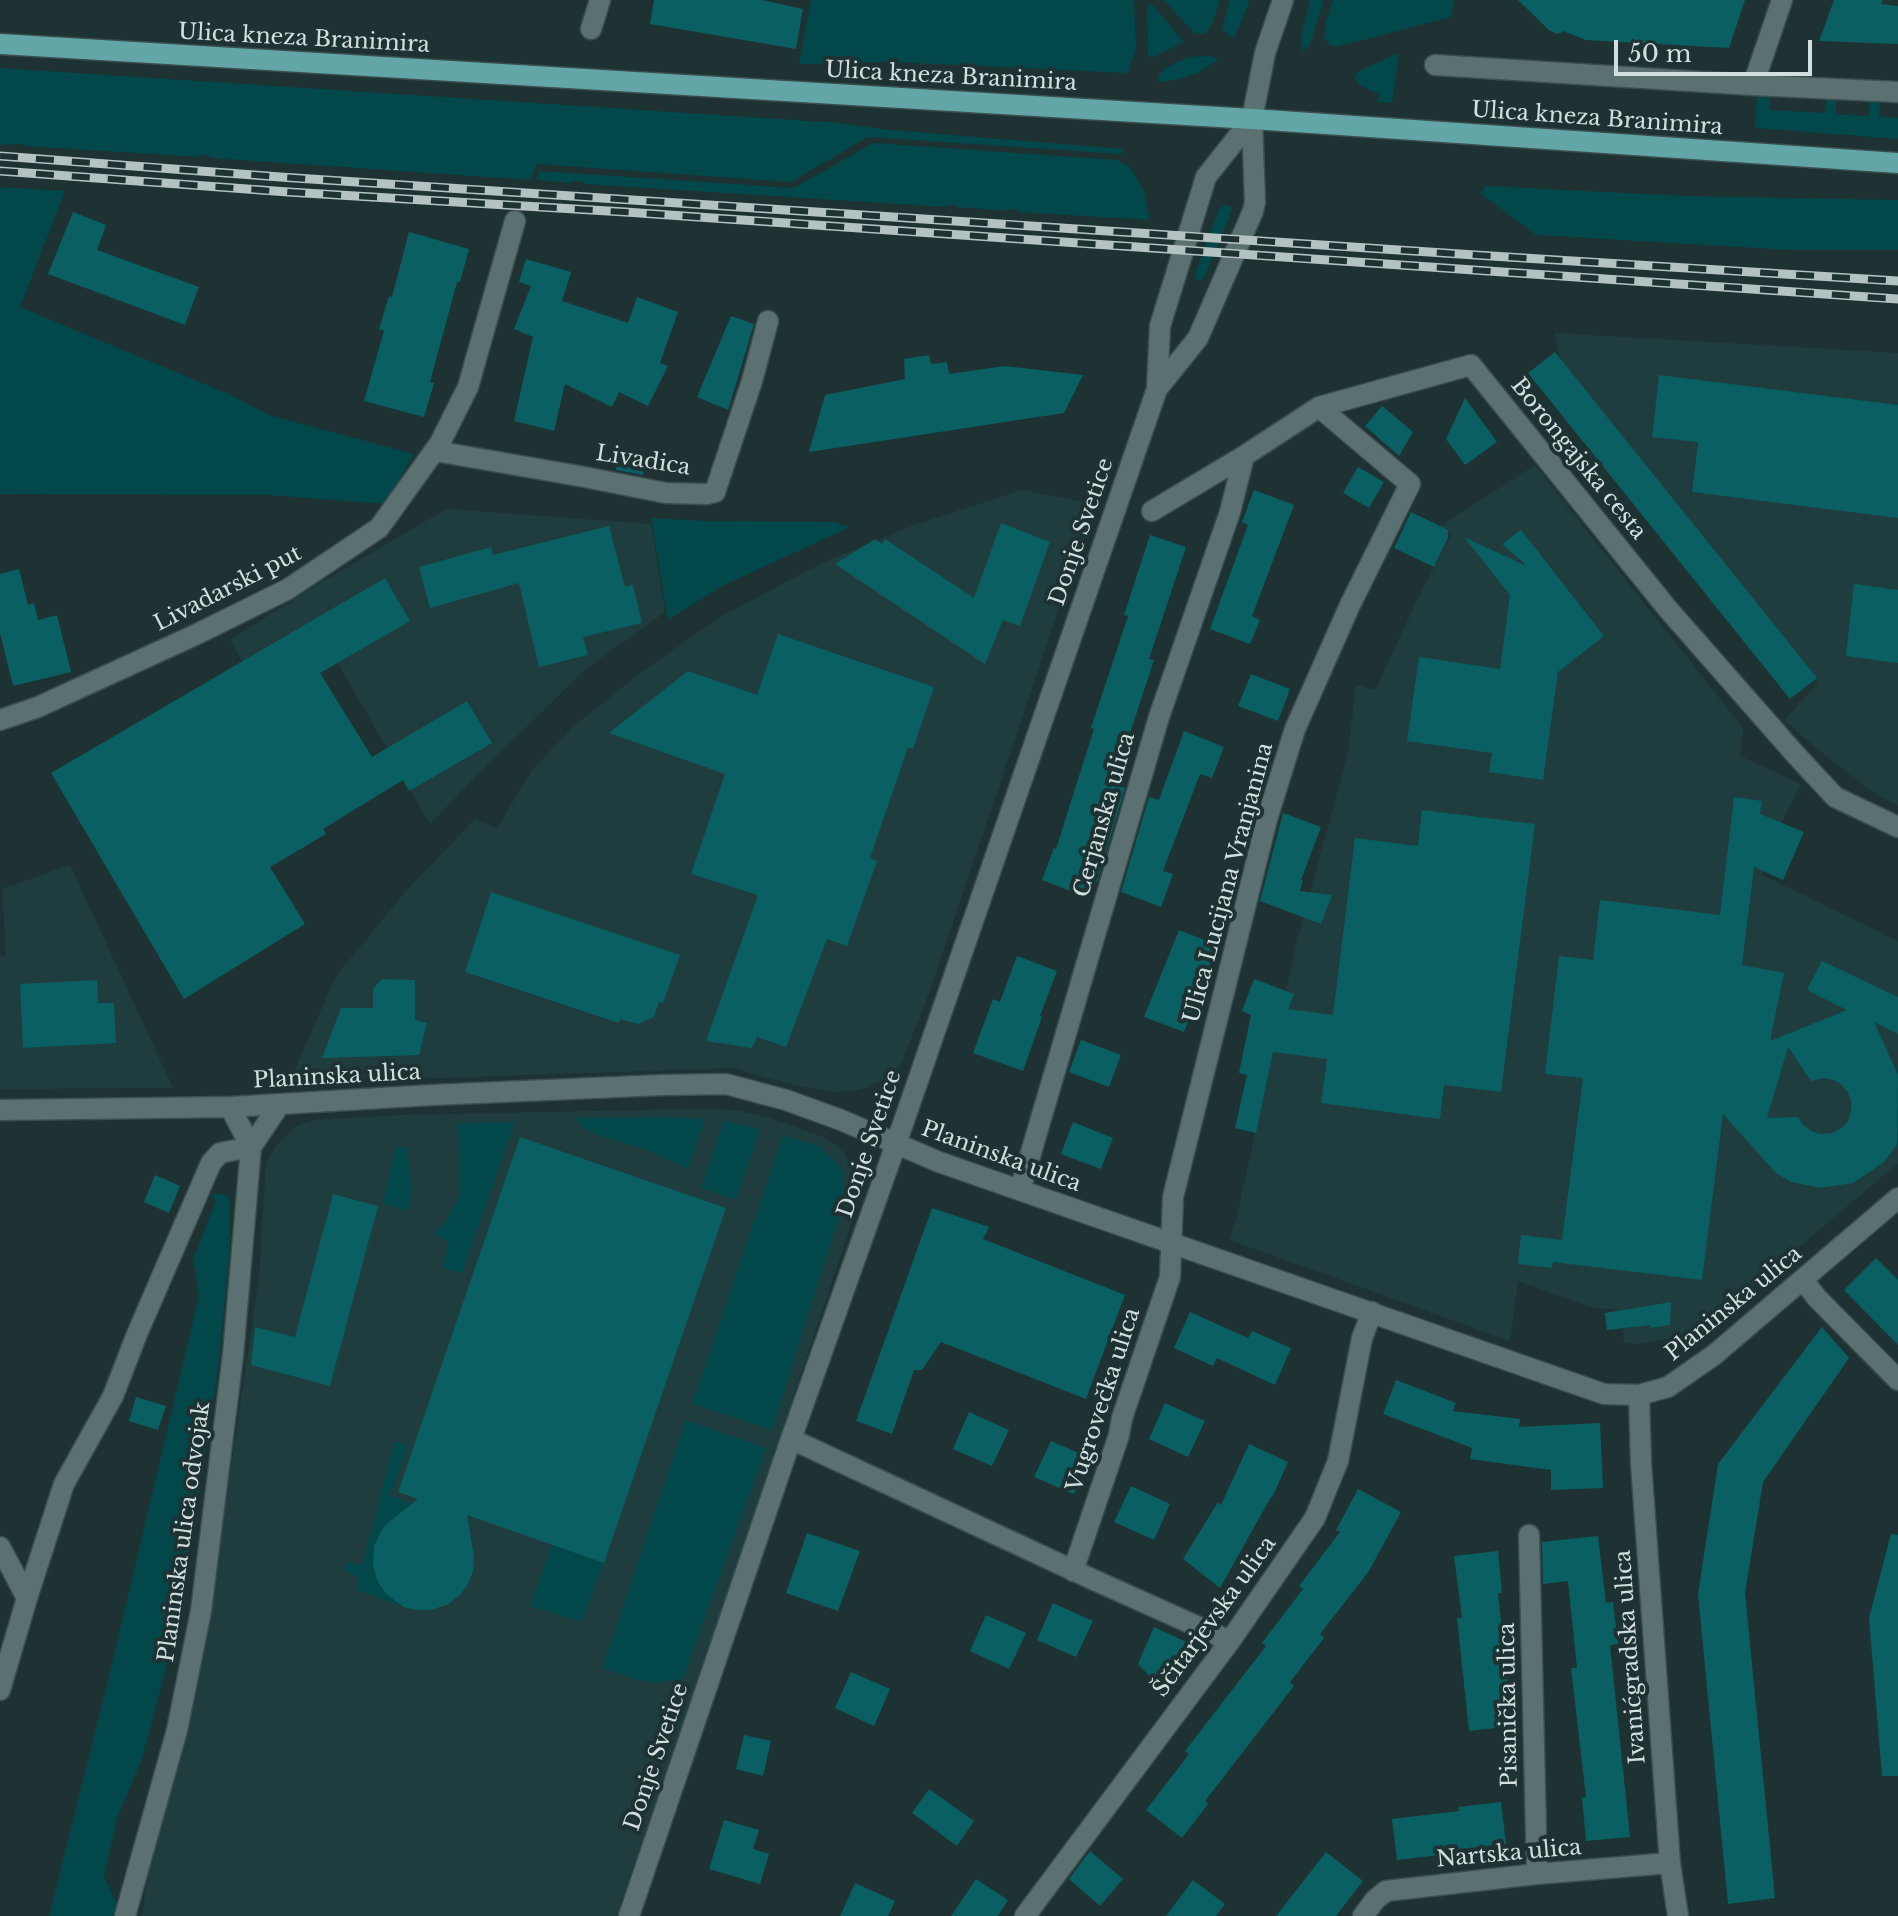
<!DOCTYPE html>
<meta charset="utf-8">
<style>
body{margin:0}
#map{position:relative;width:1898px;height:1916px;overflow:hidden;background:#1e3233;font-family:"Libre Baskerville",serif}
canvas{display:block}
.scale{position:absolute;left:1614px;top:40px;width:198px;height:36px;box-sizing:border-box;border:4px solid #d3dfdf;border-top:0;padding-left:10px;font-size:24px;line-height:28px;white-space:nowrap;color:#d3dfdf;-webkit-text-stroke:6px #1e3233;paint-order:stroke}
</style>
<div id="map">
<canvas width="1898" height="1916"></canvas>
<div class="scale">50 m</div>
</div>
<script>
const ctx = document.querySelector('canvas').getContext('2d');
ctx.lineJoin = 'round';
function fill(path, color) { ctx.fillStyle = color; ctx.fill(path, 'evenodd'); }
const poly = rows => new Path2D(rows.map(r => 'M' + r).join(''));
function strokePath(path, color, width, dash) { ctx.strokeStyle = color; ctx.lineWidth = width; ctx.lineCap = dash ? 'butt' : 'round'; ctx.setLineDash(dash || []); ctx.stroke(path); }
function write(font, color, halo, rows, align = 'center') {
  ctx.font = font + ' "Libre Baskerville",serif'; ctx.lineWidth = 8; ctx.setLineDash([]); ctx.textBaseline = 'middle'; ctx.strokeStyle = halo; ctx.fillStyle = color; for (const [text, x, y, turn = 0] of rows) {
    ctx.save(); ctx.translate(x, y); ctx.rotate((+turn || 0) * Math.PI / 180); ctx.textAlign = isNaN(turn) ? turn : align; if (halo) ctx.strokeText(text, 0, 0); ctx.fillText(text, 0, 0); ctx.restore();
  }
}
fill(poly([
 [1554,333,1898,353,1898,806,1871,791,1826,756,1784,720,1818,683,1564,375],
 [1535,465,1743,728,1740,756,1801,784,1767,851,1762,875,1898,941,1898,1163,1697,1334,1639,1344,1624,1342,1621,1310,1593,1308,1518,1281,1510,1341,1230,1240,1237,1216,1296,945,1348,753,1356,685,1375,690,1420,594,1452,534,1439,527],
 [1022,490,1094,504,931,988,900,1067,880,1081,860,1090,833,1092,786,1083,732,1068,444,1078,290,1080,336,976,407,890,475,819,497,828,532,770,574,726,640,673,722,616,822,563,914,525],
 [446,509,651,524,665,612,587,668,480,772,430,824,338,663,267,703,230,640,302,594],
 [70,865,173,1088,0,1089,0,957,6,956,2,889],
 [688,1109,736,1110,772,1119,824,1137,841,1149,851,1164,858,1204,726,1597,616,1916,142,1916,151,1855,183,1740,208,1626,259,1277,266,1162,275,1147,296,1126,313,1120,400,1115]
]), '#1f3d3e');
fill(poly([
 [811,0,1134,0,1136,49,1128,73,894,62,799,64],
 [1164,0,1220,0,1212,24,1204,35,1193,32],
 [1230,0,1250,0,1234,39,1223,30,1223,24],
 [1310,0,1324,0,1311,41,1308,47,1302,51,1301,38],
 [1333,0,1454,0,1451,17,1340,46,1331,46,1324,39,1326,23],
 [1151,3,1184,42,1151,58,1148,54,1147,7],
 [1399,53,1392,103,1378,102,1379,94,1361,86,1355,79,1357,73,1364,68],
 [1204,56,1215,57,1218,60,1198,73,1175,80,1158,82,1159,75,1163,70,1175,63,1190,57],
 [0,68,841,123,880,129,1123,149,1122,154,868,137,791,182,537,164,530,180,211,158,210,156,201,155,200,157,25,146,24,144,0,145],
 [1759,94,1770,94,1770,110,1825,113,1827,97,1836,98,1836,114,1869,116,1870,97,1880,98,1879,116,1898,118,1898,139,1755,128,1757,98],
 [873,143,1116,160,1130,167,1144,191,1150,220,1018,212,1018,210,1009,209,1008,211,957,207,956,205,946,205,945,207,584,184,583,182,573,180,572,183,536,180,540,171,794,188],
 [1485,186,1685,196,1898,200,1898,250,1791,250,1536,235,1481,194],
 [0,187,65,191,20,307,231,395,269,415,414,454,385,504,269,495,0,494],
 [1225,204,1232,207,1232,210,1206,273,1202,280,1198,280,1195,274,1219,209],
 [651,518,704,521,834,522,850,527,722,586,668,620],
 [672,1117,705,1119,688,1169,647,1150,597,1135,582,1127,576,1118],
 [724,1121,760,1129,736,1200,701,1188],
 [515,1122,462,1274,442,1267,449,1241,433,1234,448,1219,460,1193,458,1123],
 [783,1135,821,1147,822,1150,835,1161,843,1172,845,1197,772,1430,692,1404],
 [396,1147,407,1147,412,1193,408,1211,383,1204],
 [211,1194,223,1194,229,1197,230,1246,219,1362,193,1532,167,1665,142,1759,117,1818,104,1877,118,1906,115,1916,49,1916,109,1676,199,1296,193,1259,216,1201],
 [686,1420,766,1448,683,1679,656,1682,637,1680,602,1668],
 [395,1441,408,1446,390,1495,416,1506,374,1546,373,1564,377,1580,386,1594,404,1607,357,1590,359,1577,346,1572,344,1569,346,1562,362,1565],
 [552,1545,604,1563,582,1622,530,1606]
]), '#024749');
fill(poly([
 [654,0,762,0,803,9,796,49,650,24],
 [1518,0,1745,0,1729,48,1586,40,1563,31,1558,34,1550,31],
 [1834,0,1883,0,1881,4,1898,6,1898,44,1819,41],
 [73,212,106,225,97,250,199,287,185,325,48,274],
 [409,232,469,249,460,282,457,282,430,382,434,383,424,417,364,401,384,331,379,329,389,296,392,297],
 [526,259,571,272,562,301,628,323,637,297,678,312,660,363,668,366,648,406,619,392,612,407,565,384,554,431,514,421,533,337,514,329,531,286,519,282],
 [731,316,754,324,728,410,697,397],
 [1555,352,1817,678,1790,699,1528,373],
 [929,355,931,364,947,362,949,374,1005,366,1083,375,1064,413,809,452,825,395,905,379,904,359],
 [1659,375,1898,405,1898,518,1692,492,1698,442,1652,437],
 [1465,398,1497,442,1465,465,1446,439],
 [1382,406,1413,432,1399,456,1365,426],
 [616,455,644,455,643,475,616,470],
 [1358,467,1384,482,1369,508,1343,493],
 [1254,490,1294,505,1252,616,1260,620,1250,644,1210,629,1248,525,1242,522],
 [1411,512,1448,530,1448,538,1434,567,1394,548],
 [1001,523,1050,542,1020,626,1003,620,985,664,835,564,875,539,882,544,885,539,974,598],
 [609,526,625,587,633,585,642,623,583,637,588,655,539,667,519,583,430,608,419,567,491,547,493,555],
 [1521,530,1604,636,1558,672,1543,780,1489,772,1492,753,1407,741,1419,657,1500,669,1510,595,1464,537,1524,565,1525,564,1502,544],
 [1150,535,1186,547,1149,659,1154,660,1117,773,1120,774,1117,785,1125,788,1097,882,1088,879,1081,895,1042,880,1054,848,1056,849,1094,729,1091,728,1128,616,1124,615],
 [19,569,28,605,34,603,38,620,57,615,71,672,13,686,0,633,0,574],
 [385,578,410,621,320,673,372,757,467,701,492,743,409,791,403,780,323,829,326,834,270,867,305,924,184,999,51,773],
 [1854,584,1898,590,1898,663,1846,656],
 [778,634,934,687,913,749,908,747,870,858,877,861,847,946,827,939,786,1047,757,1037,752,1048,706,1041,758,895,691,874,725,774,609,733,688,671,757,695],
 [1251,674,1290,689,1278,721,1238,706],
 [1184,731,1224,747,1212,778,1200,774,1163,871,1173,874,1161,907,1121,892,1149,797,1159,800],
 [1734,797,1762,801,1760,814,1804,832,1783,880,1754,867,1742,965,1784,973,1770,1041,1847,1010,1807,990,1822,961,1898,997,1898,1034,1874,1022,1898,1075,1897,1144,1884,1162,1853,1183,1820,1188,1792,1182,1777,1174,1723,1114,1702,1280,1553,1262,1552,1268,1518,1264,1521,1235,1562,1240,1583,1078,1545,1074,1559,956,1593,960,1600,900,1720,915],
 [1788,1047,1811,1081,1824,1078,1833,1080,1841,1084,1847,1091,1851,1100,1851,1112,1848,1121,1842,1128,1833,1133,1820,1134,1811,1131,1803,1125,1798,1117,1767,1118],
 [1422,810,1535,824,1501,1092,1444,1085,1440,1119,1321,1103,1327,1059,1273,1052,1256,1133,1235,1128,1247,1075,1239,1073,1251,1015,1242,1011,1254,979,1294,994,1288,1009,1333,1015,1355,838,1418,846],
 [1283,813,1321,827,1301,880,1303,881,1300,891,1332,895,1321,924,1260,901],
 [491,892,680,955,663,1003,659,1002,654,1017,638,1024,620,1019,619,1023,465,972],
 [1179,930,1218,945,1184,1032,1144,1017],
 [1017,956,1057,971,1040,1016,1042,1017,1023,1071,973,1053,993,999,1000,1002],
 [382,979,415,980,415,1020,427,1023,419,1055,322,1058,341,1008,373,1008,373,989],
 [97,980,98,1003,114,1003,116,1043,23,1048,20,984],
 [1081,1040,1121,1055,1109,1087,1069,1072],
 [1073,1122,1113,1138,1101,1169,1061,1154],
 [520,1137,726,1208,604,1563,467,1515,474,1557,473,1571,468,1584,460,1595,447,1605,430,1610,417,1610,404,1607,386,1594,377,1580,373,1564,374,1546,381,1531,388,1523,418,1499,398,1492],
 [155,1175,180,1186,169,1213,144,1202],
 [333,1194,378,1206,330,1386,251,1365,255,1327,295,1337],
 [932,1208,989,1227,983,1239,1125,1295,1086,1399,941,1342,922,1370,914,1370,892,1434,856,1421],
 [1876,1258,1898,1280,1898,1345,1844,1290],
 [1671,1302,1670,1325,1650,1328,1650,1325,1607,1330,1605,1313],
 [1190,1312,1248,1338,1252,1331,1291,1348,1275,1385,1217,1358,1213,1366,1174,1348],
 [1822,1327,1849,1358,1763,1482,1745,1593,1775,1898,1728,1904,1698,1594,1718,1464],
 [1396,1380,1456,1403,1453,1411,1520,1419,1519,1427,1600,1423,1603,1488,1551,1490,1551,1470,1470,1459,1472,1448,1383,1414],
 [136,1397,166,1406,158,1430,129,1421],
 [1165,1403,1205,1421,1188,1457,1149,1439],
 [969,1412,1009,1430,992,1466,953,1449],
 [1051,1441,1090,1458,1074,1494,1034,1477],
 [1249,1444,1288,1462,1272,1498,1271,1497,1220,1588,1183,1559,1218,1502,1221,1505],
 [1131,1486,1170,1504,1154,1540,1114,1522],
 [1358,1489,1401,1512,1369,1571,1320,1634,1324,1638,1290,1682,1294,1686,1205,1801,1208,1804,1182,1838,1146,1810,1189,1754,1185,1751,1266,1646,1262,1643,1303,1589,1299,1586,1340,1532,1336,1530],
 [807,1533,860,1551,838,1611,786,1593],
 [1891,1534,1898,1535,1898,1776,1882,1776,1869,1618],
 [1598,1536,1606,1603,1613,1602,1618,1644,1610,1645,1630,1837,1586,1841,1582,1798,1586,1797,1571,1668,1577,1668,1568,1581,1543,1584,1542,1542],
 [1498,1551,1502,1593,1498,1593,1512,1726,1469,1731,1457,1618,1462,1618,1454,1556],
 [1053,1603,1093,1621,1076,1657,1037,1640],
 [986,1615,1026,1633,1009,1669,970,1651],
 [1154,1627,1193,1645,1160,1687,1138,1664],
 [851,1672,890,1689,874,1726,835,1708],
 [744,1735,771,1741,763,1776,736,1769],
 [929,1789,974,1821,957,1846,912,1813],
 [1501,1802,1506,1844,1439,1851,1440,1855,1397,1860,1392,1819,1459,1811,1458,1807],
 [724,1820,759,1830,753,1849,769,1854,760,1884,709,1869],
 [1090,1851,1123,1879,1100,1906,1069,1879],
 [1326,1852,1363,1881,1336,1916,1276,1916],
 [976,1879,1008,1900,998,1916,951,1916],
 [1193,1880,1225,1904,1216,1916,1166,1916],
 [855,1883,895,1901,888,1916,840,1916]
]), '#0a5f62');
const minor = poly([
 [591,29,600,0],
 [1435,65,1753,85,1898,92],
 [1753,85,1782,0],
 [1157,389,1198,338,1253,211,1255,202,1252,119,1265,53,1283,0],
 [435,451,579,476,666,493,707,494,715,492,752,381,768,321],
 [1152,511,1244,456,1319,407,1471,365,1667,608,1796,755,1835,797,1898,827],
 [0,720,38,707,195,635,288,589,379,528,440,443,468,387,515,221],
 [230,1107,251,1147,280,1104],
 [0,1110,230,1107,432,1095,663,1085,726,1084,786,1100,841,1120,939,1162,1604,1394,1639,1395,1668,1387,1714,1355,1898,1198],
 [1020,1190,1159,717,1230,512,1244,456],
 [1803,1280,1817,1298,1898,1380],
 [1639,1395,1641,1463,1670,1863,1678,1916],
 [791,1439,1094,1580,1230,1641],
 [1529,1535,1537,1874],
 [0,1547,27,1598],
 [1073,1571,1119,1435,1122,1418,1170,1277,1173,1197,1267,819,1295,729,1350,605,1410,484,1319,407],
 [0,1690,27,1598,64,1484,113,1396,137,1334,211,1163,220,1153,251,1147,233,1355,201,1611,177,1730,125,1916],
 [629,1916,791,1439,896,1144,1157,389,1160,326,1206,177,1252,119],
 [1025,1916,1230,1641,1315,1518,1338,1461,1362,1338,1372,1312],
 [1363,1916,1375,1900,1386,1891,1537,1874,1670,1863]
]);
const major = poly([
 [0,44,1252,119,1898,163]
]);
strokePath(minor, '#3b4d4e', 23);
strokePath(major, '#3b4d4e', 23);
strokePath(minor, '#5b7171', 20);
strokePath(major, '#62a6a8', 20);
const rail = poly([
 [0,156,280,177,1475,255,1898,281],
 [0,171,288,192,625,212,1898,299]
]);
strokePath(rail, '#b5c2c2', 9);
strokePath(rail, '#1e3233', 6, [18]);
write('22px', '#d3dfdf', '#1e3233', [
 ["Ulica kneza Branimira",304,39,3],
 ["Ulica kneza Branimira",951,77,3],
 ["Ulica kneza Branimira",1597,119,4],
 ["Borongajska cesta",1578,459,51],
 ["Livadica",643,461,9],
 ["Donje Svetice",1082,532,-71],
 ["Livadarski put",228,589,-27],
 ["Cerjanska ulica",1105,815,-74],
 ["Ulica Lucijana Vranjanina",1229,883,-75],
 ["Planinska ulica",337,1077,-3],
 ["Donje Svetice",870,1144,-71],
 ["Planinska ulica",1001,1157,20],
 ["Planinska ulica",1734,1304,-39],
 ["Vugrovečka ulica",1104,1400,-72],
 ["Planinska ulica odvojak",185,1532,-82],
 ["Ščitarjevska ulica",1215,1617,-54],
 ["Ivanićgradska ulica",1631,1657,-94],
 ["Pisanička ulica",1509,1705,-91],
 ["Donje Svetice",657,1757,-71],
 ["Nartska ulica",1509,1854,-5]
]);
</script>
